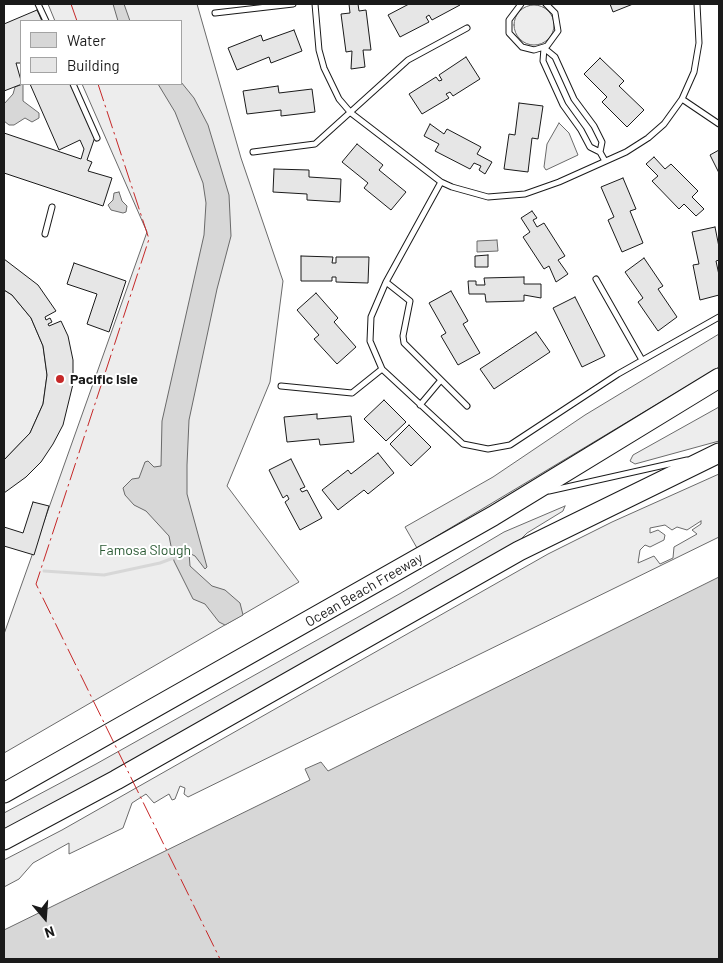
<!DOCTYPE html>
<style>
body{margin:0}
#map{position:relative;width:723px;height:963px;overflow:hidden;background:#fff;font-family:Barlow,sans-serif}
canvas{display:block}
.frame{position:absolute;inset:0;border:5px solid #1a1a1a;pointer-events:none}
.legend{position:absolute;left:20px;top:20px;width:162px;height:65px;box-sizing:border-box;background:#fff;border:1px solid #a3a3a3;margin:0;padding:6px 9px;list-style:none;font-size:15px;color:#1a1a1a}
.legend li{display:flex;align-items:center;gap:10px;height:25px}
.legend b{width:25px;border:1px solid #a3a3a3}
.north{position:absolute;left:20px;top:893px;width:50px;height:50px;-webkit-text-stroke:4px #fff;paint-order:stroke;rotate:162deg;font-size:14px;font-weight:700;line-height:20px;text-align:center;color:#1a1a1a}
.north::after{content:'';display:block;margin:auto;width:18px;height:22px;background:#1a1a1a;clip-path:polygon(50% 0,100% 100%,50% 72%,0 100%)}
</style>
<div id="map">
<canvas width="723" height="963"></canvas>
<div class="frame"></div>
<ul class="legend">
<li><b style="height:14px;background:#d7d7d7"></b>Water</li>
<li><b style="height:14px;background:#e6e6e6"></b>Building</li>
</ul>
<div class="north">N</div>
</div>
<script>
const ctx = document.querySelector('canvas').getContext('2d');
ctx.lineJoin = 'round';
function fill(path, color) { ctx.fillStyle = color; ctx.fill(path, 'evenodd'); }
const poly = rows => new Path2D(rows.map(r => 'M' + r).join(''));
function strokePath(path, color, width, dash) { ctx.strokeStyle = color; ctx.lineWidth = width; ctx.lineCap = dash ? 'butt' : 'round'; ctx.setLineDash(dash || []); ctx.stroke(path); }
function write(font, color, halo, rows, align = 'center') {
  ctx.font = font + ' Barlow,sans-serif'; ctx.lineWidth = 4; ctx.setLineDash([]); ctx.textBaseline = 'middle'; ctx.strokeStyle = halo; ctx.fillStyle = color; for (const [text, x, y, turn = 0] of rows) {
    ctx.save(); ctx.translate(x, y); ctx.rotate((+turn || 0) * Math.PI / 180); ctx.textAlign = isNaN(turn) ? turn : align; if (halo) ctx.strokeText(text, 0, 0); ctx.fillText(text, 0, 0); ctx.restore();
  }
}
const built = poly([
 [48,4,197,4,241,158,283,281,270,382,227,486,299,582,4,753,4,634,147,232,82,84,181,84,181,21,55,21,48,4],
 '514 25a20 20 0 1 1 40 0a20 20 0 1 1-40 0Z',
 [559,123,569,133,578,155,546,170,544,167,547,144,559,123],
 [4,290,12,295,31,318,43,346,47,375,43,404,30,433,4,460,4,290],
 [719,334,719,367,417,548,405,527,493,477,585,415,719,334],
 [719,407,719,441,635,464,630,461,633,455,719,407],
 [719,474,719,537,188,797,184,794,185,788,180,786,175,799,172,800,169,794,154,803,146,794,132,803,123,828,69,854,69,843,33,863,19,879,4,887,4,860,62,830,548,554,612,522,719,474],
 [701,521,701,524,692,530,697,534,674,547,673,558,660,564,654,556,638,563,640,550,645,545,650,547,664,540,665,535,658,530,650,533,650,528,665,525,672,530,677,527,687,530,701,521],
 [565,506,563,511,527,533,517,543,63,801,4,832,4,813,96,764,401,593,504,532,565,506]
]);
fill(built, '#ededed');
strokePath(built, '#6a6a6a', 1);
const water = poly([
 [113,4,124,4,130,21,118,21,113,4],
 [181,82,194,98,208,125,229,195,231,236,217,289,189,420,187,465,187,494,207,567,205,569,195,556,189,553,190,566,212,586,225,590,240,603,243,615,225,625,219,622,205,604,193,599,174,561,169,536,146,511,134,505,125,495,123,488,132,479,139,478,145,462,148,461,154,467,161,466,162,421,204,235,206,203,203,183,175,112,158,84,181,84,181,82],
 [23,84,23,101,39,113,39,118,32,122,25,118,14,125,9,125,4,121,4,104,13,94,15,87,23,84],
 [119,192,122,201,127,206,126,212,123,213,111,210,108,205,113,200,114,193,119,192],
 [497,240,498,251,477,252,477,241,497,240],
 [719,577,719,959,4,959,4,930,310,780,305,769,321,762,328,771,719,577]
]);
fill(water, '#d7d7d7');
strokePath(water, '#6a6a6a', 1);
strokePath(poly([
 [44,571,104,575,160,563,176,557]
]), '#d7d7d7', 3);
const building = poly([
 [349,4,358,4,359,11,366,10,371,50,363,50,365,67,351,69,352,51,346,52,341,14,350,13,349,4],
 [409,4,459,4,460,5,432,20,429,15,426,17,429,22,400,37,388,15,409,4],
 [610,4,633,4,613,12,610,4],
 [37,10,42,21,21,21,21,63,16,63,22,84,4,91,4,24,37,10],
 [294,30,302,51,271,63,269,57,237,70,228,48,261,35,263,41,294,30],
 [466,57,480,79,453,96,450,92,446,94,449,98,422,114,409,94,436,77,439,81,442,80,439,75,466,57],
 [600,58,624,81,619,86,644,110,627,127,602,102,607,97,584,74,600,58],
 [30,84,72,84,95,137,87,160,92,162,88,171,112,178,103,206,4,173,4,133,81,159,84,149,80,140,59,150,30,84],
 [278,86,279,93,312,89,315,112,281,116,281,110,247,114,243,91,278,86],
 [519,103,543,106,538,139,532,138,528,172,504,169,509,134,515,135,519,103],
 [430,124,444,134,447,129,481,147,477,154,492,162,485,174,479,170,481,166,474,163,470,169,435,151,439,144,424,136,430,124],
 [357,144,383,165,379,170,406,192,391,210,364,188,368,183,342,162,357,144],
 [719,150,719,173,710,155,719,150],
 [654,157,665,169,671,164,698,191,692,197,704,209,696,216,684,204,679,209,652,181,658,176,646,164,654,157],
 [274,169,309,170,309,177,341,179,340,202,307,200,307,194,273,192,274,169],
 [623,178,636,209,630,211,643,243,622,252,608,220,614,217,601,187,623,178],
 [532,211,537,218,533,220,537,227,544,223,565,256,558,260,568,274,556,282,549,266,544,269,523,237,530,232,521,218,532,211],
 [715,227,719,247,719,260,716,261,719,275,719,295,700,300,693,265,699,264,692,232,715,227],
 [488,255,488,267,475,267,475,256,488,255],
 [301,256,333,257,332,263,336,263,336,257,369,257,368,283,336,282,336,277,332,277,332,281,301,281,301,256],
 [644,258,663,286,658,289,677,317,658,331,638,302,643,298,625,272,644,258],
 [4,259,38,285,56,311,45,317,46,320,50,318,52,322,48,324,49,326,61,321,68,336,73,360,73,384,63,425,53,444,41,462,26,477,4,493,4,460,30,433,43,404,47,375,43,346,31,318,12,295,4,290,4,259],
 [74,263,126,281,109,332,87,324,97,294,67,284,74,263],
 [524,277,524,284,541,284,541,298,524,295,524,301,486,302,485,294,469,294,468,281,476,281,476,285,485,285,484,278,524,277],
 [451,291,468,321,463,324,480,353,458,365,441,336,446,333,429,303,451,291],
 [316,293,338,318,334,322,356,347,337,364,314,339,319,335,297,310,316,293],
 [575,297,605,356,582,367,553,308,575,297],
 [536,332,550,352,494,389,480,369,536,332],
 [384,400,406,422,386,441,364,419,384,400],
 [317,414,317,419,351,416,354,442,320,445,319,439,287,442,284,417,317,414],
 [409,425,431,447,411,466,390,444,409,425],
 [378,453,394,473,368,494,364,490,338,510,322,490,348,470,351,474,378,453],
 [291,459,305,487,300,489,302,492,307,490,322,518,300,530,285,502,289,499,287,495,283,498,269,470,291,459],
 [33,502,49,506,34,555,4,546,4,527,23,533,33,502]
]);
fill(building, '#e6e6e6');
strokePath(building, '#1a1a1a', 1);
const lane = poly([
 [38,4,46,21],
 [315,4,319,50,324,68,339,99,351,113,441,182,452,187,488,197,525,194,559,182,626,152,648,138,664,124,682,99,694,72,699,43,697,4],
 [521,4,509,20,509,33,522,47,534,50,547,46,558,31,555,13,546,4],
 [215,13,293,4],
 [544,48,543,61,563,105,581,130,590,147,600,152,605,161],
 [544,48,555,57,574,99,594,126,602,142,600,152],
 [73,84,97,138],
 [682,99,719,124],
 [253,152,315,144,408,60,467,28],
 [441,182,386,282,371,317,370,341,382,369,463,444,488,449,510,445,618,374,719,317],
 [45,234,52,207],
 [596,279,642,360],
 [386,282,410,301,403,336,404,343,441,380,420,405],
 [441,380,467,406],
 [281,386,352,393,382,369],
 [549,491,687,460]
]);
const highway = poly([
 [4,793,493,516,719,378],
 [4,840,116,780,519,551,719,453]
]);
strokePath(lane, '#1a1a1a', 7);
strokePath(highway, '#1a1a1a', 21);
strokePath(lane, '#fff', 5);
strokePath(highway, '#fff', 19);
strokePath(poly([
 [71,4,77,21],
 [98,84,149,239,36,584,220,959]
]), '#c62828', 1, [18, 4, 2.5, 4]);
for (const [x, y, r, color] of [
 [60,379,5,"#c62828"]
]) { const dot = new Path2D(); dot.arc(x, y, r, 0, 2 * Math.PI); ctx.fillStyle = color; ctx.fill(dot); strokePath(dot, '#fff', 2); }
write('bold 14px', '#1a1a1a', '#fff', [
 ["Pacific Isle",70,379]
], 'left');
write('14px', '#2b5a34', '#fff', [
 ["Famosa Slough",145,550]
]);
write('14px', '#1a1a1a', '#fff', [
 ["Ocean Beach Freeway",364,590,-30]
]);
</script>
